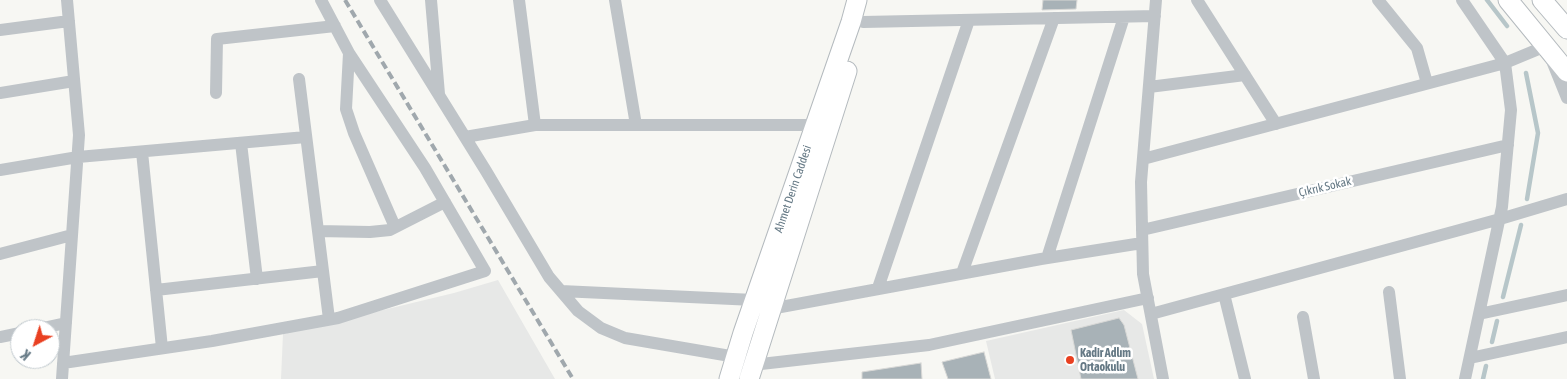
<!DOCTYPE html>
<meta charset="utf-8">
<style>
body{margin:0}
#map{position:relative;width:1567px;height:379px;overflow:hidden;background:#f7f7f3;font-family:"Asap Condensed",sans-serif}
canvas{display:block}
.north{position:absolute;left:10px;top:319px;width:50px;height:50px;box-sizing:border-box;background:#fff;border:1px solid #c1c9ce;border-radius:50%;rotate:220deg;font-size:14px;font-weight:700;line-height:20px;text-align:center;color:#657985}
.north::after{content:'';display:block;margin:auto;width:18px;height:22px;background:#e94021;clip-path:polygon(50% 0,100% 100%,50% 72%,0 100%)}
</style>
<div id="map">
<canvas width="1567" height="379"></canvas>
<div class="north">K</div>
</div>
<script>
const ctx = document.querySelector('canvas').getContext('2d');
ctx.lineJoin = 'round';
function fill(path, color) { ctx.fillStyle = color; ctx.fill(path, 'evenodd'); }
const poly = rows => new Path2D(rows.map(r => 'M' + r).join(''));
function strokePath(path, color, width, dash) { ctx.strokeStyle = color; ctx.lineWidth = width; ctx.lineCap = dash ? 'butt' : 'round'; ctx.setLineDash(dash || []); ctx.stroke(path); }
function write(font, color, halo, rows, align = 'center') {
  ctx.font = font + ' "Asap Condensed",sans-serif'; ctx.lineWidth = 5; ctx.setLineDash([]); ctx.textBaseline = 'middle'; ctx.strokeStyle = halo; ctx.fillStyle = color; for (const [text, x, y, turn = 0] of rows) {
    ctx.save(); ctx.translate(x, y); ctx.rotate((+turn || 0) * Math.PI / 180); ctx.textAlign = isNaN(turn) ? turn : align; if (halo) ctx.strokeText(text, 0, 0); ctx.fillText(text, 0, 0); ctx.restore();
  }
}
fill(poly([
 [498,280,555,379,281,379,283,334,454,293],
 [1124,310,1142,324,1154,379,995,379,986,341]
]), '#e7e8e7');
strokePath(poly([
 [1487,0,1507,26],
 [1526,73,1538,133,1527,199],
 [1503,297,1521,225],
 [1492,342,1497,321],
 [1483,379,1486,366]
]), '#b7c6c9', 4.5);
const building = poly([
 [1043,0,1077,0,1076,9,1042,10,1043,0],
 [1119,318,1124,325,1138,379,1081,379,1071,330,1119,318],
 [984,352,991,379,948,379,942,362,984,352],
 [921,363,922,379,862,379,862,372,921,363]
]);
fill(building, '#a8b2b7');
strokePath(building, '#d8d8d6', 1);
const secondary = poly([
 [1508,0,1567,72],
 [1542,0,1567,29],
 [729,379,743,333,851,22,857,0],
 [749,379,847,71]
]);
strokePath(secondary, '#b4babe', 21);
strokePath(poly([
 [380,0,486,171,549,277,578,311,601,328,625,338,736,357,752,365,929,345,1148,298],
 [431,0,439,94],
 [519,0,535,125],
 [615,0,636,125],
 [1156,0,1141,182,1143,274,1163,379],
 [1197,0,1276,124],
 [1378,0,1417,48,1427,83],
 [1462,0,1505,63,1511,110,1502,207,1465,379],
 [863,22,1155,16],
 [0,30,69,21],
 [349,53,346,109,354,133,395,227],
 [299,79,329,319],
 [1149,87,1245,75],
 [0,93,74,81],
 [216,93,217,39,335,26],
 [465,137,535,125,815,125],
 [241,143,257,279],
 [142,152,162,348],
 [1143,159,1505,63,1546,46,1567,98],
 [0,170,78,157,306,137],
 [1142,230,1508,145],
 [318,231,370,232,390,230,445,202],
 [0,254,72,235],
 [1047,258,1124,17],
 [962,273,1054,18],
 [878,288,969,20],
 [156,290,323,271],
 [561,291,754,300],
 [1389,292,1400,379],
 [1224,294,1245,379],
 [770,309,1041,259,1142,243],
 [1151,314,1500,219,1567,199],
 [1479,314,1567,295],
 [1303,317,1314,379],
 [38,329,66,323],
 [0,337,20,333],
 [1470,358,1567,337],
 [63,363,212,341,338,318,485,271,425,168,349,53,321,0],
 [62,379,79,135,67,0]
]), '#bfc4c8', 12);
strokePath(secondary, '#fff', 19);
strokePath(poly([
 [345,0,573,379]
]), '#a0a8ad', 4, [8, 4]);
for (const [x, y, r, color] of [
 [1070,360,5,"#e94021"]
]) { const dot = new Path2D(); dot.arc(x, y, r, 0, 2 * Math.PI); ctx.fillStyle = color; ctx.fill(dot); strokePath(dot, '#fff', 2); }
write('12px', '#657985', '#fff', [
 ["Çıkrık Sokak",1325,187,-13],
 ["Ahmet Derin Caddesi",793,189,-71]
]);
write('bold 12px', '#657985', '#fff', [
 ["Kadir Adlım",1080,353],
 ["Ortaokulu",1080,367]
], 'left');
</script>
